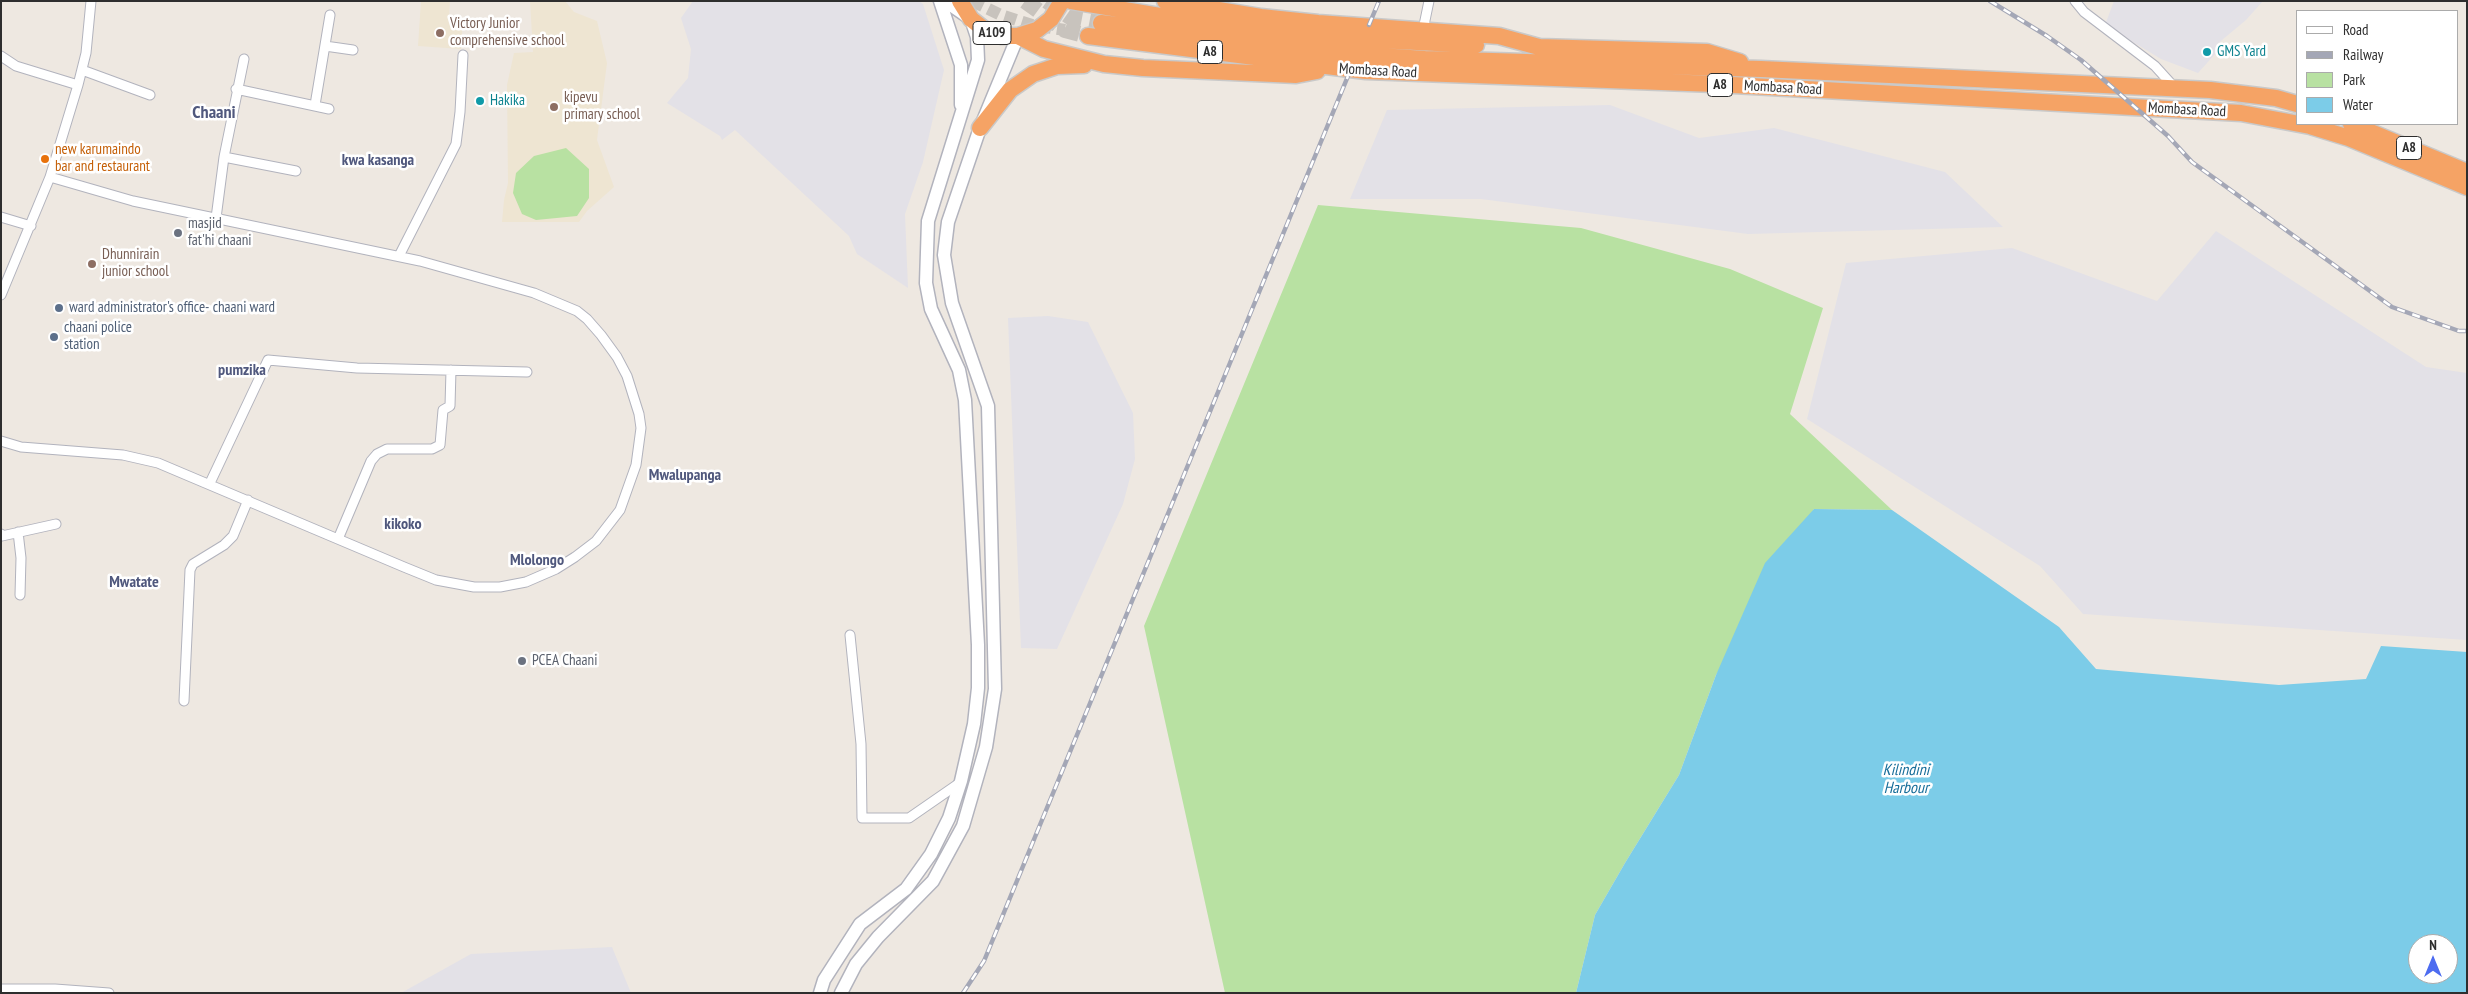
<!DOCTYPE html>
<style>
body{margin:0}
#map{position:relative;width:2468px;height:994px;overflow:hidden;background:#eee8e1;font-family:"PT Sans Narrow",sans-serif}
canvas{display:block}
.frame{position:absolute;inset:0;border:2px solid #2e2e2e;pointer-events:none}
.legend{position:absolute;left:2296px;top:10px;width:162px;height:115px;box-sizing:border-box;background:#fff;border:1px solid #ababab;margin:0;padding:6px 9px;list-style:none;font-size:15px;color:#2e2e2e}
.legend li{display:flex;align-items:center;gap:10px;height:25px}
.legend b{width:25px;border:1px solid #ababab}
.north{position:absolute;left:2408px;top:934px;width:50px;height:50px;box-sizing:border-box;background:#fff;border:1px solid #ababab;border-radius:50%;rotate:0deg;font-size:14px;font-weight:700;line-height:20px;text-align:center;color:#2e2e2e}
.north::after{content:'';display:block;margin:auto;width:18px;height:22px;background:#4d6cf0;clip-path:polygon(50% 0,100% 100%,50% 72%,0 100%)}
</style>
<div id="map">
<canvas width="2468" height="994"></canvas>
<div class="frame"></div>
<ul class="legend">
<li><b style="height:6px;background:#fff"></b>Road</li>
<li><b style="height:6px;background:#a4a7b6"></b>Railway</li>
<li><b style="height:14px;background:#b8e1a2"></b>Park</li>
<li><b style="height:14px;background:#7ccce8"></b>Water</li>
</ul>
<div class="north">N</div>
</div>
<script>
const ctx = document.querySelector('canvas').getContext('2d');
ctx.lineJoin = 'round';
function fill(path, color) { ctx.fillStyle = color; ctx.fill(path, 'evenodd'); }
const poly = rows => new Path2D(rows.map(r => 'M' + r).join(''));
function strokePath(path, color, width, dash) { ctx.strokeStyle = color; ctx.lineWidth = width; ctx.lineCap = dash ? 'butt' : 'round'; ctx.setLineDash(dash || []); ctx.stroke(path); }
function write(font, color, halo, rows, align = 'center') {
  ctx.font = font + ' "PT Sans Narrow",sans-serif'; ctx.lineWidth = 5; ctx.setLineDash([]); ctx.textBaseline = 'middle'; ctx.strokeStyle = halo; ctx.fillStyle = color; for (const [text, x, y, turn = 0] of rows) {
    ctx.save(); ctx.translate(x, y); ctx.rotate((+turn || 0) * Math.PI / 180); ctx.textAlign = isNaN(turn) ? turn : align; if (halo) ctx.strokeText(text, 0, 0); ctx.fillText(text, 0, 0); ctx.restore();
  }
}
fill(poly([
 [693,1,919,1,923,4,944,70,923,162,905,214,908,288,857,254,849,236,735,130,722,140,720,136,667,103,688,78,691,49,681,18],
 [2114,1,2263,1,2246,20,2216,45,2217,52,2198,73,2161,59,2105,25],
 [1610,105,1699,138,1774,128,1945,172,2003,227,1748,234,1481,199,1350,199,1387,110],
 [2216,231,2426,367,2467,373,2467,640,2083,614,2040,566,1807,419,1846,263,2012,248,2157,301],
 [1048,316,1088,322,1133,413,1135,459,1123,504,1057,649,1021,648,1008,318],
 [612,947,631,993,401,993,471,954]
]), '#e3e1e7');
fill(poly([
 [421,1,450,1,449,17,463,21,461,49,418,46],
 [530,1,565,1,574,12,597,21,607,63,597,140,614,187,587,211,579,222,502,222,504,200,508,183,507,85,514,53,533,52]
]), '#eee5d2');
fill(poly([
 [566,148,589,169,589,198,577,216,536,220,522,214,513,193,516,173,534,156],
 [1318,205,1581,228,1730,269,1823,308,1790,414,1892,510,1814,509,1716,675,1679,775,1625,863,1595,915,1576,993,1225,993,1144,626]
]), '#b8e1a2');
fill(poly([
 [1814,509,1892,510,2059,627,2096,669,2279,685,2366,679,2381,646,2467,652,2467,993,1576,993,1595,915,1625,863,1679,775,1716,675,1765,563],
 [2418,944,2448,944,2448,974,2418,974]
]), '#7ccce8');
strokePath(poly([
 [972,1,1001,15,1032,25,1065,30]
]), '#c8c3bd', 12, [12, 6]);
strokePath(poly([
 [1025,1,1065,30,1088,36],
 [1047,1,1070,17,1101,23]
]), '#c8c3bd', 16, [16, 8]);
const street = poly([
 [2075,1,2084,12,2155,66,2175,88],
 [1423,30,1429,1],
 [325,46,353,50],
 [1,56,16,66,78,85],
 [82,70,150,95],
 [236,89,329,109],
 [315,105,330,15],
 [224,157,296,171],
 [1,217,31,226],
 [216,218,224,157,244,59],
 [399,256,456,144,460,112,463,55],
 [1,295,50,177,78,85,86,53,91,1],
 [1,441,21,447,123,455,158,463,404,567,436,580,474,587,500,587,526,582,556,569,575,557,596,541,620,510,636,465,641,428,639,414,627,376,617,357,601,335,587,319,577,311,534,293,420,261,133,201,50,177],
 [210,483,268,360,357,368,527,372],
 [18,532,21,558,20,595],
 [1,534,2,536,56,524],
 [338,539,371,461,377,454,387,449,432,449,440,445,443,410,450,406,451,370],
 [850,635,861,744,862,818,909,818,961,782],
 [184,701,190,570,193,564,224,545,233,536,248,500],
 [1,989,55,989,109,993]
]);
const secondary = poly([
 [940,1,961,65,961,105],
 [820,993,824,980,860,924,906,889,931,854,949,818,961,781,974,724,978,688,978,645,965,400,959,370,931,309,926,283,928,221,978,60,977,37,971,19,945,1],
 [841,993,856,964,878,937,933,881,963,826,986,747,995,689,988,406,952,303,944,255,948,222,980,128,1018,36]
]);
const highway = poly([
 [960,1,971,19,985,30,1002,36,1018,36,1037,30,1051,19,1062,1],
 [1071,1,1244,30,1319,37,1476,45],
 [1165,1,1261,17,1318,23,1499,36,1539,47,1707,52,1740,62],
 [1101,23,1333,53,1425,59,1761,69,2210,90,2276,98,2297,104],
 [1018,36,1044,49,1104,64,1143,68,1296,75,1317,71],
 [1088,36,1366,71,1715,84,2241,113,2310,126,2349,138,2467,187],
 [2351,124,2467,172],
 [980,128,1010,90,1033,74,1057,66,1084,65]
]);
strokePath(street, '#b2b3bd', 11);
strokePath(secondary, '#b2b3bd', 15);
strokePath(highway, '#c9c9c9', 19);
strokePath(street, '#fff', 9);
strokePath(secondary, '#fff', 12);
strokePath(highway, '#f5a365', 16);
const rail = poly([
 [1990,1,2047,36,2081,60,2168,136,2192,162,2392,307,2459,331,2467,331],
 [1369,25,1379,1],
 [963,993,984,961,1348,76]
]);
strokePath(rail, '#a4a7b6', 4.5);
strokePath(rail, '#fff', 2.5, [8]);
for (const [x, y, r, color] of [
 [440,33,5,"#8d6e63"],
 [2207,52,5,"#0f9aa8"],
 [480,101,5,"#0f9aa8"],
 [554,107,5,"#8d6e63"],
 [45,159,5,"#e8710a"],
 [178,233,5,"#6b7280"],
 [92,264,5,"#8d6e63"],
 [59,308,5,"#5c6f8a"],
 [54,337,5,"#5c6f8a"],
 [522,661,5,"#6b7280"]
]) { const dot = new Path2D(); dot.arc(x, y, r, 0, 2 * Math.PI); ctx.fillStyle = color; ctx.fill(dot); strokePath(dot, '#fff', 2); }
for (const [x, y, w] of [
 [992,33,38],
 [1210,52,25],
 [1720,85,25],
 [2409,148,25]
]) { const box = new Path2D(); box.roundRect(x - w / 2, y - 11.5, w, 23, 4); ctx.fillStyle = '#fff'; ctx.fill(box); strokePath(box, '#2e2e2e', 1); }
write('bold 14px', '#2e2e2e', null, [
 ["A109",992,33],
 ["A8",1210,52],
 ["A8",1720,85],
 ["A8",2409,148]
]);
write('15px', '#785e54', '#fff', [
 ["Victory Junior",450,24],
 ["comprehensive school",450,41],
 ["kipevu",564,98],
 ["primary school",564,115],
 ["Dhunnirain",102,255],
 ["junior school",102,272]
], 'left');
write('15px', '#0d838f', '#fff', [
 ["GMS Yard",2217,52],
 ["Hakika",490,101]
], 'left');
write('15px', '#2e2e2e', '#fff', [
 ["Mombasa Road",1378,71,3],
 ["Mombasa Road",1783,88,3],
 ["Mombasa Road",2187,110,3]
]);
write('15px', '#c56008', '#fff', [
 ["new karumaindo",55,150],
 ["bar and restaurant",55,167]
], 'left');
write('15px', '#5b616d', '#fff', [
 ["masjid",188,224],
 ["fat'hi chaani",188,241],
 ["PCEA Chaani",532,661]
], 'left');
write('15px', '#4e5e75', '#fff', [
 ["ward administrator's office- chaani ward",69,308],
 ["chaani police",64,328],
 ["station",64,345]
], 'left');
write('bold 16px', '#50587d', '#fff', [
 ["kwa kasanga",378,160],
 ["pumzika",242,370],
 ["Mwalupanga",685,475],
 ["kikoko",403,524],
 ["Mlolongo",537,560],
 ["Mwatate",134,582]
]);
write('italic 16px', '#166d99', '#fff', [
 ["Kilindini",1906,770],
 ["Harbour",1906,788]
]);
write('bold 18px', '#50587d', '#fff', [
 ["Chaani",214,113]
]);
</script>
